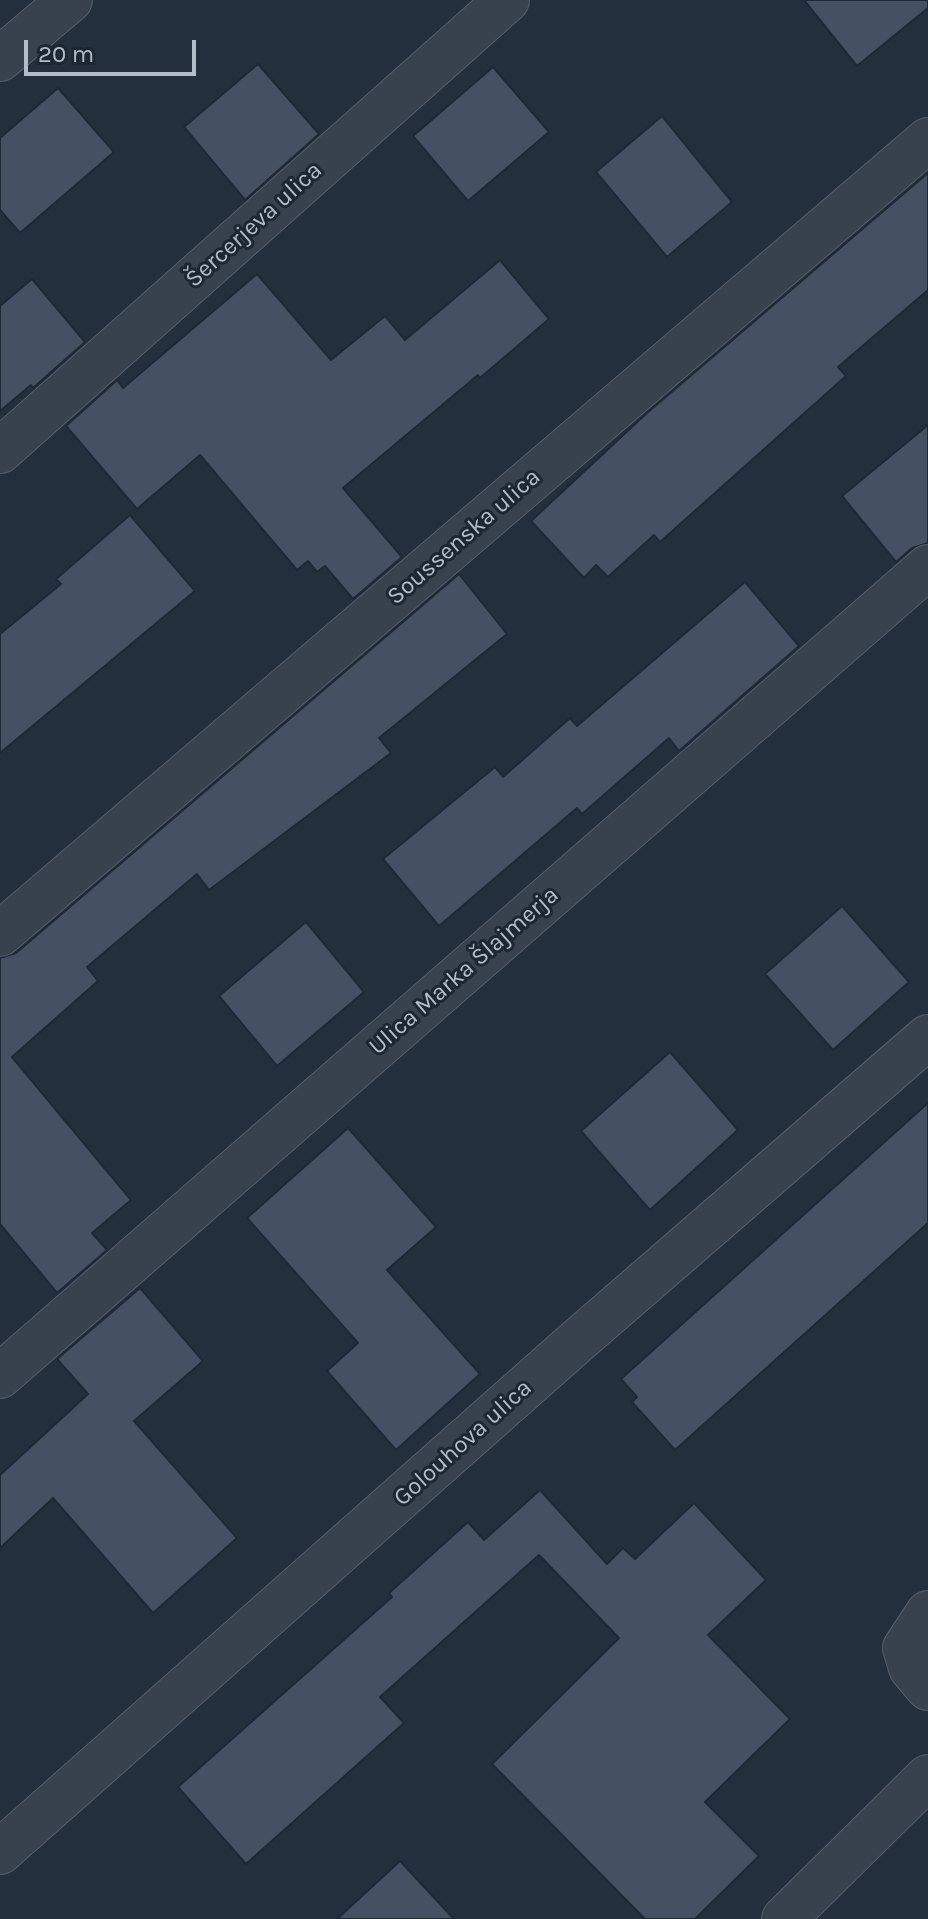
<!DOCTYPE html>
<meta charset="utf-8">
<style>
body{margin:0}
#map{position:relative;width:928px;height:1919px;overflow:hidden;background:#242f3e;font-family:Karla,sans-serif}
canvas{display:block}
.scale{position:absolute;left:24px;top:40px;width:172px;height:36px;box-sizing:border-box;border:4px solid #b4bcc9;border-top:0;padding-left:10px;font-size:24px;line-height:28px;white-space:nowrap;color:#b4bcc9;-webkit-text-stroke:6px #1d2633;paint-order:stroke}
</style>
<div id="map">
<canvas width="928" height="1919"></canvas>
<div class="scale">20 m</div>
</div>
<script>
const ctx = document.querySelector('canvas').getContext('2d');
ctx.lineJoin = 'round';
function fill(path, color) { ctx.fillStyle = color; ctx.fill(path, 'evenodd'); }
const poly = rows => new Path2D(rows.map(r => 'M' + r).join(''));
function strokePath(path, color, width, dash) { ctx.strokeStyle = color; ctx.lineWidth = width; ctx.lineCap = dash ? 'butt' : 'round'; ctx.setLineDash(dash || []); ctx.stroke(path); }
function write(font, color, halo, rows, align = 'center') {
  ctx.font = font + ' Karla,sans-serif'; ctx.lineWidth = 6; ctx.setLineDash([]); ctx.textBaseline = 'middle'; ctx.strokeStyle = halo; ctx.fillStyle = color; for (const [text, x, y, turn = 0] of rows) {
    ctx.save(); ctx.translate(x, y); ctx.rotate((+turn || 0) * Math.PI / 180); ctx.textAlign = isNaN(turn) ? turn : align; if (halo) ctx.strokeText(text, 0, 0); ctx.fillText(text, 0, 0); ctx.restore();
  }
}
const building = poly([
 [804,0,928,0,928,8,857,66,804,0],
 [258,64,319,134,245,200,184,127,258,64],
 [493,67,549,132,468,201,413,136,493,67],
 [58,88,114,152,20,233,0,210,0,138,58,88],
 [662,116,732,202,667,257,596,172,662,116],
 [928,173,928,290,838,367,846,376,660,542,654,535,608,577,596,565,584,578,531,521,647,413,928,173],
 [500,260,549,319,480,378,478,375,343,488,402,557,353,599,325,566,317,572,308,561,297,570,200,455,137,509,66,426,117,380,123,388,257,274,331,360,385,316,405,340,500,260],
 [32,279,85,342,33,388,31,385,0,411,0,306,32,279],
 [928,425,928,543,912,548,896,562,842,496,928,425],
 [130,515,195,591,0,753,0,634,61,584,56,579,130,515],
 [459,574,507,634,379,738,391,753,209,890,197,874,87,967,98,981,12,1057,131,1200,92,1233,107,1250,57,1293,0,1224,0,958,16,953,459,574],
 [745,582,799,646,679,751,669,738,582,814,577,808,439,926,383,859,495,767,503,777,570,718,577,726,745,582],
 [842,906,909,982,833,1050,765,974,842,906],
 [306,922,364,992,277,1066,219,996,306,922],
 [670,1052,738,1130,650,1210,581,1131,670,1052],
 [928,1103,928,1223,675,1450,632,1402,637,1397,621,1379,928,1103],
 [348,1128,436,1227,387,1270,480,1374,396,1450,327,1371,358,1343,247,1218,348,1128],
 [140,1288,203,1361,134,1421,237,1538,153,1613,53,1498,0,1548,0,1475,88,1394,57,1359,140,1288],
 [540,1490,607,1564,623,1548,635,1559,694,1503,766,1580,708,1635,790,1719,705,1802,759,1856,695,1919,645,1919,492,1764,619,1638,539,1555,380,1697,404,1723,246,1864,178,1787,392,1597,389,1593,468,1522,484,1540,540,1490],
 [400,1861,454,1919,337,1919,400,1861]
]);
fill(building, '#455162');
strokePath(building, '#1f2835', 2);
const minor = poly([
 [0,59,70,0],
 [0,451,507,0],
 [0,934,928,140],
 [0,1376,928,567],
 [928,1613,905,1648,911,1668,928,1688],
 [0,1852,575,1343,928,1037],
 [784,1919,928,1777]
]);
strokePath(minor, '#565f6c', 46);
strokePath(minor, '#38414e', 44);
write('24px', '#b4bcc9', '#1d2633', [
 ["Šercerjeva ulica",254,225,-42],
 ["Soussenska ulica",464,537,-41],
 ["Ulica Marka Šlajmerja",464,971,-41],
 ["Golouhova ulica",463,1443,-42]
]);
</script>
